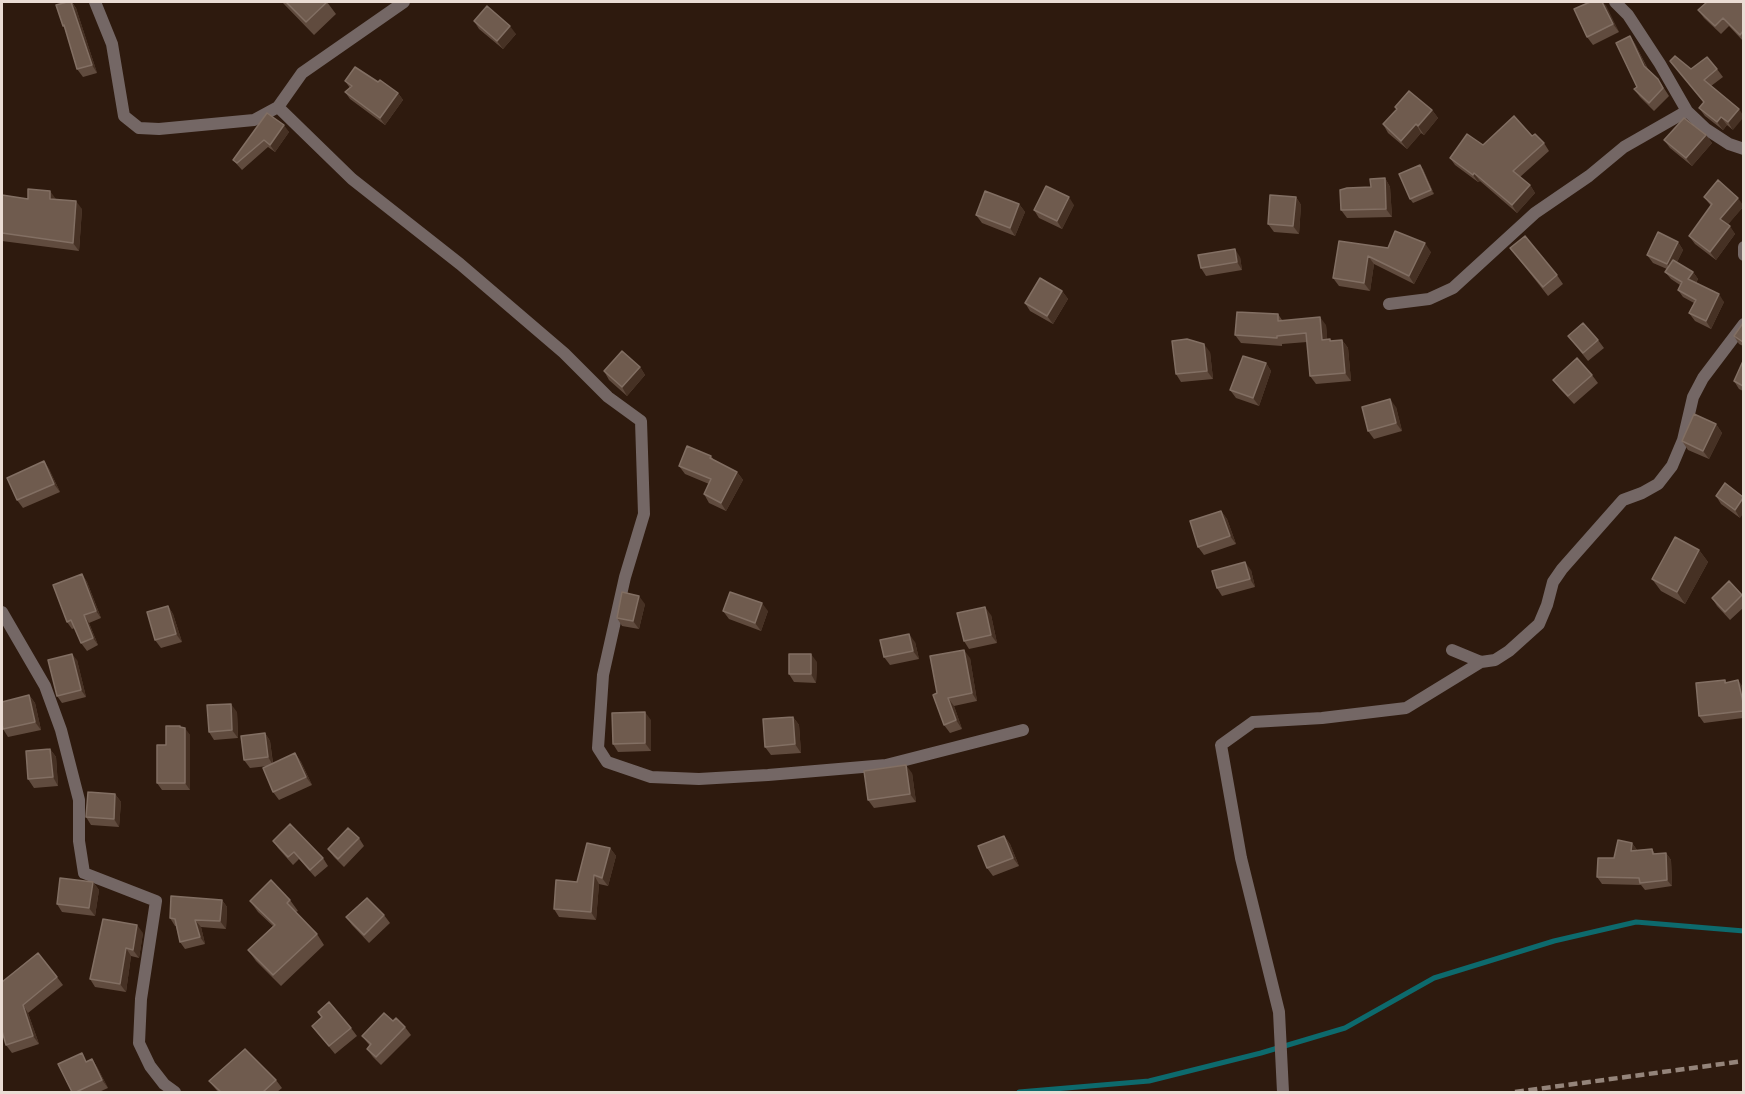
<!DOCTYPE html>
<style>
body{margin:0}
#map{position:relative;width:1745px;height:1094px;overflow:hidden;background:#2e1a0e;font-family:Roboto,sans-serif}
canvas{display:block}
.frame{position:absolute;inset:0;border:3px solid #eadcd4;pointer-events:none}
</style>
<div id="map">
<canvas width="1745" height="1094"></canvas>
<div class="frame"></div>
</div>
<script>
const ctx = document.querySelector('canvas').getContext('2d');
ctx.lineJoin = 'round';
const poly = rows => new Path2D(rows.map(r => 'M' + r).join(''));
function strokePath(path, color, width, dash) { ctx.strokeStyle = color; ctx.lineWidth = width; ctx.lineCap = dash ? 'butt' : 'round'; ctx.setLineDash(dash || []); ctx.stroke(path); }
function fill(path, color) { ctx.fillStyle = color; ctx.fill(path, 'evenodd'); }
strokePath(poly([
 [1019,1092,1149,1081,1261,1053,1345,1028,1434,978,1554,941,1636,922,1744,931]
]), '#0d6a6d', 5);
strokePath(poly([
 [95,2,112,44,124,116,139,128,159,129,254,120,278,107,302,73,404,2],
 [1615,2,1628,15,1660,64,1687,111,1706,129,1729,144,1744,149],
 [278,107,352,179,460,264,564,353,608,397,641,421,644,514,625,577,603,675,598,748,607,762,651,777,699,779,768,775,886,765,1023,730],
 [1744,247,1744,255],
 [1389,304,1429,299,1453,288,1535,213,1589,176,1624,147,1687,111],
 [2,612,45,686,61,730,79,800,79,841,84,873,156,901,141,999,139,1043,150,1066,164,1084,175,1092],
 [1452,650,1481,662,1495,660,1509,651,1539,624,1547,605,1553,582,1562,569,1623,500,1642,493,1658,484,1672,466,1683,440,1693,397,1703,378,1744,324],
 [1283,1092,1279,1012,1241,858,1221,745,1253,722,1322,718,1406,708,1481,662]
]), '#746765', 12);
strokePath(poly([
 [1515,1092,1744,1061]
]), '#94847a', 4.5, [9, 4.5]);
fill(poly([
 [67,2,72,2,76,8,97,73,83,77,77,69,65,29,63,26],
 [282,2,327,2,336,14,314,35],
 [1590,2,1603,2,1619,32,1593,45,1587,37],
 [1743,2,1743,41,1729,26,1721,34,1704,18,1698,10],
 [474,21,516,34,503,49,479,29],
 [1630,36,1635,44,1648,69,1658,79,1669,96,1654,111,1640,97,1634,89,1637,87],
 [1670,61,1691,69,1717,69,1723,77,1711,86,1733,130,1727,125,1723,130,1705,116,1699,108,1704,103],
 [345,81,378,82,398,93,403,100,385,125,350,99,345,92,350,88],
 [1395,107,1432,110,1438,118,1424,135,1421,133,1407,149,1388,133,1383,124,1397,109],
 [267,113,289,132,275,152,268,147,242,170,233,160],
 [1706,135,1712,143,1692,166,1670,148,1664,140],
 [1532,136,1544,143,1549,151,1520,177,1530,185,1535,193,1517,213,1480,181,1478,182,1455,165,1450,158,1483,145],
 [1423,169,1434,194,1413,203,1410,199],
 [1385,178,1390,187,1392,217,1347,218,1341,210,1371,187],
 [2,195,28,199,56,199,56,200,82,209,79,251,2,241],
 [1296,197,1301,205,1299,234,1274,232,1268,224],
 [1704,197,1743,205,1743,207,1728,224,1735,234,1716,260,1695,244,1689,236,1711,206],
 [1019,204,1025,212,1015,236,982,223,976,215],
 [1074,205,1062,229,1039,218,1034,210],
 [1339,241,1388,248,1431,252,1414,284,1374,264,1370,291,1339,286,1333,278],
 [1678,242,1683,250,1677,262,1693,272,1698,279,1696,283,1724,302,1711,329,1695,321,1689,313,1694,303,1683,297,1678,290,1680,285,1671,279,1665,272,1667,269,1653,263,1647,255],
 [1510,248,1557,275,1563,284,1548,296],
 [1240,257,1242,270,1206,276,1201,268],
 [1062,291,1068,299,1053,324,1030,311,1025,303],
 [1278,314,1282,320,1326,325,1327,339,1331,341,1342,340,1348,348,1351,381,1316,384,1310,376,1307,342,1282,344,1282,346,1241,343,1235,335],
 [1743,323,1743,346,1739,344,1734,336],
 [1568,336,1598,340,1604,348,1588,361],
 [1210,352,1213,379,1181,382,1176,374],
 [1743,361,1743,391,1739,389,1734,381],
 [1266,363,1271,371,1259,406,1236,398,1230,390],
 [640,367,645,375,627,396,609,380,604,371],
 [1592,375,1598,383,1574,404,1559,388,1553,380],
 [1396,407,1402,431,1374,439,1368,431],
 [1716,424,1722,433,1709,459,1688,450,1682,441],
 [711,456,714,460,737,472,743,480,726,511,709,503,704,494,709,484,685,474,679,466],
 [44,461,49,469,60,492,23,508,17,500],
 [1725,483,1740,518,1721,504,1716,496],
 [1221,511,1227,519,1236,544,1204,555,1198,547],
 [1699,550,1708,562,1685,604,1661,591,1652,579],
 [1251,570,1255,587,1222,596,1217,588],
 [82,574,87,582,101,618,89,623,98,645,87,651,81,643,75,628,72,629,67,622],
 [1742,595,1743,598,1743,608,1730,620,1717,606,1712,598],
 [645,604,639,629,622,626,617,618],
 [168,606,173,614,182,642,161,648,155,640],
 [723,611,768,611,761,631,729,619],
 [991,615,997,643,969,649,964,641],
 [915,642,919,659,890,665,884,657],
 [970,658,977,701,954,706,962,729,950,733,944,725,937,693],
 [77,660,86,697,62,703,57,696],
 [817,662,816,683,794,682,789,674],
 [1725,680,1727,683,1743,687,1743,718,1704,723,1699,716],
 [29,695,35,703,41,730,8,737,3,729],
 [237,712,238,738,214,740,209,732],
 [793,717,799,725,801,753,771,755,765,747],
 [651,720,651,751,618,752,613,744],
 [180,726,190,735,190,790,162,790,157,783,166,745],
 [265,733,270,741,273,763,295,753,301,762,312,785,279,800,273,792,268,766,250,768,244,760],
 [50,749,56,757,58,786,34,788,28,779],
 [912,773,916,802,874,808,868,800],
 [115,794,121,802,119,827,91,825,86,817],
 [1004,836,1010,844,1019,866,993,876,987,868],
 [359,838,364,846,344,867,334,857,328,849],
 [273,841,323,858,328,866,315,877,299,859,293,865,278,848],
 [1632,843,1637,850,1652,849,1655,854,1666,853,1671,860,1672,886,1645,890,1641,885,1602,884,1597,877,1614,858],
 [610,848,616,856,608,886,599,884,596,920,559,917,554,909,577,882],
 [93,882,99,890,95,916,62,912,57,904],
 [222,900,227,907,226,929,201,927,205,944,185,949,180,942,176,926,175,926,170,918],
 [290,900,298,911,296,912,317,934,324,945,281,986,256,961,248,950,273,926,258,912,250,901],
 [384,915,390,923,369,943,352,925,346,917],
 [143,933,139,958,131,956,126,992,95,987,90,979],
 [57,977,63,985,28,1013,39,1044,12,1053,6,1045,2,1031,2,979,3,981],
 [318,1012,351,1028,357,1036,335,1054,312,1026,322,1018],
 [393,1021,405,1027,411,1035,381,1065,373,1057,367,1049,370,1046,362,1036],
 [92,1059,97,1067,108,1088,99,1092,72,1092,87,1061],
 [276,1080,282,1088,277,1092,218,1092,209,1081]
]), '#604b3e');
fill(poly([
 [71,2,76,8,97,73,92,65],
 [1602,2,1606,5,1619,32,1613,24],
 [510,26,516,34,503,49,497,41],
 [1630,36,1635,44,1650,74,1644,66],
 [398,93,403,100,385,125,380,118],
 [1739,109,1743,115,1743,118,1733,130,1728,122],
 [1432,110,1438,118,1424,135,1418,126],
 [1721,117,1727,125,1723,130,1717,122],
 [1416,124,1421,133,1407,149,1401,141],
 [284,125,289,132,275,152,270,145],
 [1706,135,1712,143,1692,166,1686,158],
 [1420,165,1423,169,1434,194,1431,190],
 [1474,173,1480,181,1478,182,1473,175],
 [1385,178,1390,187,1392,217,1386,209],
 [1530,185,1535,193,1517,213,1512,205],
 [50,191,56,199,55,207,50,199],
 [1069,197,1074,205,1062,229,1057,221],
 [1296,197,1301,205,1299,234,1293,226],
 [1738,198,1743,205,1743,207,1726,227,1720,219],
 [76,201,82,209,79,251,73,243],
 [1019,204,1025,212,1015,236,1010,228],
 [1730,226,1735,234,1716,260,1710,252],
 [1678,242,1683,250,1672,272,1667,264],
 [1425,243,1431,252,1414,284,1409,276],
 [1235,249,1240,257,1242,270,1237,262],
 [1368,256,1374,264,1370,291,1364,283],
 [1693,272,1698,279,1693,287,1688,279],
 [1062,291,1068,299,1053,324,1047,316],
 [1719,294,1724,302,1711,329,1706,321],
 [1320,317,1326,325,1328,348,1322,340],
 [1342,340,1348,348,1351,381,1345,373],
 [1204,344,1210,352,1213,379,1207,371],
 [1266,363,1271,371,1259,406,1253,398],
 [640,367,645,375,627,396,622,387],
 [1390,399,1396,407,1402,431,1396,423],
 [1716,424,1722,433,1709,459,1703,451],
 [44,461,49,469,60,492,54,484],
 [737,472,743,480,726,511,721,503],
 [1743,498,1743,514,1740,518,1735,510],
 [1221,511,1227,519,1236,544,1230,536],
 [1699,550,1708,562,1685,604,1677,592],
 [1245,562,1251,570,1255,587,1250,579],
 [82,574,87,582,101,618,96,611],
 [639,596,645,604,639,629,633,621],
 [762,603,768,611,761,631,755,623],
 [168,606,173,614,182,642,176,634],
 [985,607,991,615,997,643,991,635],
 [84,615,89,623,98,645,93,638],
 [909,634,915,642,919,659,913,651],
 [964,650,970,658,977,701,972,693],
 [72,654,77,660,86,697,81,690],
 [811,654,817,662,816,683,811,674],
 [1738,680,1743,687,1743,702],
 [29,695,35,703,41,730,35,722],
 [948,698,954,706,962,729,956,720],
 [231,704,237,712,238,738,232,730],
 [645,712,651,720,651,751,645,743],
 [793,717,799,725,801,753,795,744],
 [180,726,185,732,185,728,190,735,190,790,185,783],
 [265,733,270,741,273,765,268,757],
 [50,749,56,757,58,786,53,777],
 [295,753,301,762,312,785,306,777],
 [906,765,912,773,916,802,910,794],
 [115,794,121,802,119,827,114,819],
 [1004,836,1010,844,1019,866,1013,858],
 [1632,843,1637,850,1636,858,1631,851],
 [610,848,616,856,608,886,602,878],
 [1666,853,1671,860,1672,886,1667,880],
 [594,875,599,884,596,920,591,912],
 [93,882,99,890,95,916,89,908],
 [222,900,227,907,226,929,220,921],
 [195,920,201,927,205,944,200,937],
 [137,925,143,933,139,958,133,950],
 [126,948,131,956,126,992,120,984],
 [23,1005,28,1013,39,1044,33,1036],
 [92,1059,97,1067,108,1088,102,1080]
]), '#463124');
const building = poly([
 [67,2,71,2,92,65,77,69,64,25,63,26,56,5,67,2],
 [286,2,327,2,306,22,286,2],
 [1590,2,1602,2,1613,24,1587,37,1574,9,1590,2],
 [1707,2,1743,2,1743,31,1740,35,1723,18,1715,26,1698,10,1707,2],
 [487,6,510,26,497,41,474,21,487,6],
 [1630,36,1644,66,1658,79,1663,88,1649,103,1634,89,1637,87,1616,43,1630,36],
 [1675,56,1691,69,1707,57,1717,69,1704,80,1739,109,1728,122,1721,117,1717,122,1699,108,1704,102,1670,61,1675,56],
 [355,67,378,82,380,80,398,93,380,118,345,92,352,86,345,81,355,67],
 [1409,91,1432,110,1418,126,1416,124,1401,141,1383,124,1397,109,1395,107,1409,91],
 [267,113,284,125,270,145,264,140,237,163,233,160,267,113],
 [1514,116,1532,136,1535,134,1544,143,1513,171,1530,185,1512,205,1474,173,1473,175,1450,158,1467,134,1483,145,1514,116],
 [1684,118,1706,135,1686,158,1664,140,1684,118],
 [1420,165,1431,190,1410,199,1399,174,1420,165],
 [1385,178,1386,209,1341,210,1340,190,1347,188,1371,187,1370,179,1385,178],
 [1718,180,1738,198,1720,219,1730,226,1710,252,1689,236,1712,204,1704,197,1718,180],
 [1046,186,1069,197,1057,221,1034,210,1046,186],
 [28,189,50,191,50,199,76,201,73,243,2,233,2,195,28,199,28,189],
 [985,191,1019,204,1010,228,976,215,985,191],
 [1270,195,1296,197,1293,226,1268,224,1270,195],
 [1395,231,1425,243,1409,276,1368,256,1364,283,1333,278,1339,241,1388,248,1395,231],
 [1658,232,1678,242,1667,264,1647,255,1658,232],
 [1525,236,1557,275,1543,287,1510,248,1525,236],
 [1235,249,1237,262,1201,268,1198,255,1235,249],
 [1673,260,1693,272,1688,279,1719,294,1706,321,1689,313,1696,300,1678,290,1682,282,1665,272,1673,260],
 [1040,278,1062,291,1047,316,1025,303,1040,278],
 [1237,312,1278,314,1278,321,1320,317,1322,340,1330,339,1330,341,1342,340,1345,373,1310,376,1306,333,1277,336,1277,338,1235,335,1237,312],
 [1583,323,1598,340,1583,353,1568,336,1583,323],
 [1743,323,1743,342,1734,336,1743,323],
 [1187,339,1204,344,1207,371,1176,374,1172,341,1187,339],
 [622,351,640,367,622,387,604,371,622,351],
 [1243,356,1266,363,1253,398,1230,390,1243,356],
 [1577,358,1592,375,1568,396,1553,380,1577,358],
 [1743,361,1743,386,1734,381,1743,361],
 [1390,399,1396,423,1368,431,1362,407,1390,399],
 [1694,414,1716,424,1703,451,1682,441,1694,414],
 [687,446,711,456,710,458,737,472,721,503,704,494,711,479,679,466,687,446],
 [44,461,54,484,17,500,7,478,44,461],
 [1725,483,1743,497,1743,498,1735,510,1716,496,1725,483],
 [1221,511,1230,536,1198,547,1190,521,1221,511],
 [1675,537,1699,550,1677,592,1652,579,1675,537],
 [1245,562,1250,579,1217,588,1212,571,1245,562],
 [82,574,96,611,84,615,93,638,81,643,71,620,67,622,53,585,82,574],
 [1729,581,1742,595,1725,612,1712,598,1729,581],
 [622,592,639,596,633,621,617,618,622,592],
 [730,592,762,603,755,623,723,611,730,592],
 [168,606,176,634,155,640,147,612,168,606],
 [985,607,991,635,964,641,957,613,985,607],
 [909,634,913,651,884,657,880,640,909,634],
 [964,650,972,693,948,698,956,720,944,725,933,695,937,693,930,656,964,650],
 [72,654,81,690,57,696,48,660,72,654],
 [789,654,811,654,811,674,789,674,789,654],
 [1725,680,1725,683,1738,680,1743,702,1743,711,1699,716,1696,683,1725,680],
 [29,695,35,722,3,729,2,724,2,702,29,695],
 [231,704,232,730,209,732,207,705,231,704],
 [645,712,645,743,613,744,612,713,645,712],
 [793,717,795,744,765,747,763,719,793,717],
 [166,726,180,726,180,727,185,728,185,783,157,783,157,745,166,745,166,726],
 [265,733,268,757,244,760,241,736,265,733],
 [50,749,53,777,28,779,26,751,50,749],
 [295,753,306,777,273,792,263,768,295,753],
 [906,765,910,794,868,800,864,771,906,765],
 [88,792,115,794,114,819,86,817,88,792],
 [290,824,323,858,310,870,294,852,288,857,273,841,290,824],
 [348,828,359,838,338,859,328,849,348,828],
 [1004,836,1013,858,987,868,978,846,1004,836],
 [1618,840,1632,843,1631,851,1652,849,1653,854,1666,853,1667,880,1640,883,1639,878,1597,877,1598,858,1614,858,1618,840],
 [587,843,610,848,602,878,594,875,591,912,554,909,556,880,577,882,587,843],
 [60,878,93,882,89,908,57,904,60,878],
 [271,880,290,900,287,903,317,934,273,975,248,950,275,925,250,901,271,880],
 [171,896,222,900,220,921,195,920,200,937,180,942,175,919,170,918,171,896],
 [367,898,384,915,364,935,346,917,367,898],
 [103,919,137,925,133,950,126,948,120,984,90,979,103,919],
 [38,953,57,977,23,1005,33,1036,6,1045,2,1031,2,980,2,982,38,953],
 [329,1002,351,1028,329,1046,312,1026,322,1017,318,1012,329,1002],
 [384,1013,393,1021,396,1018,405,1027,376,1057,367,1049,371,1044,362,1036,384,1013],
 [245,1049,276,1080,263,1092,221,1092,209,1081,245,1049],
 [82,1053,86,1062,92,1059,102,1080,76,1092,72,1092,58,1064,82,1053]
]);
fill(building, '#6f5b4e');
strokePath(building, '#826f63', 1.5);
</script>
